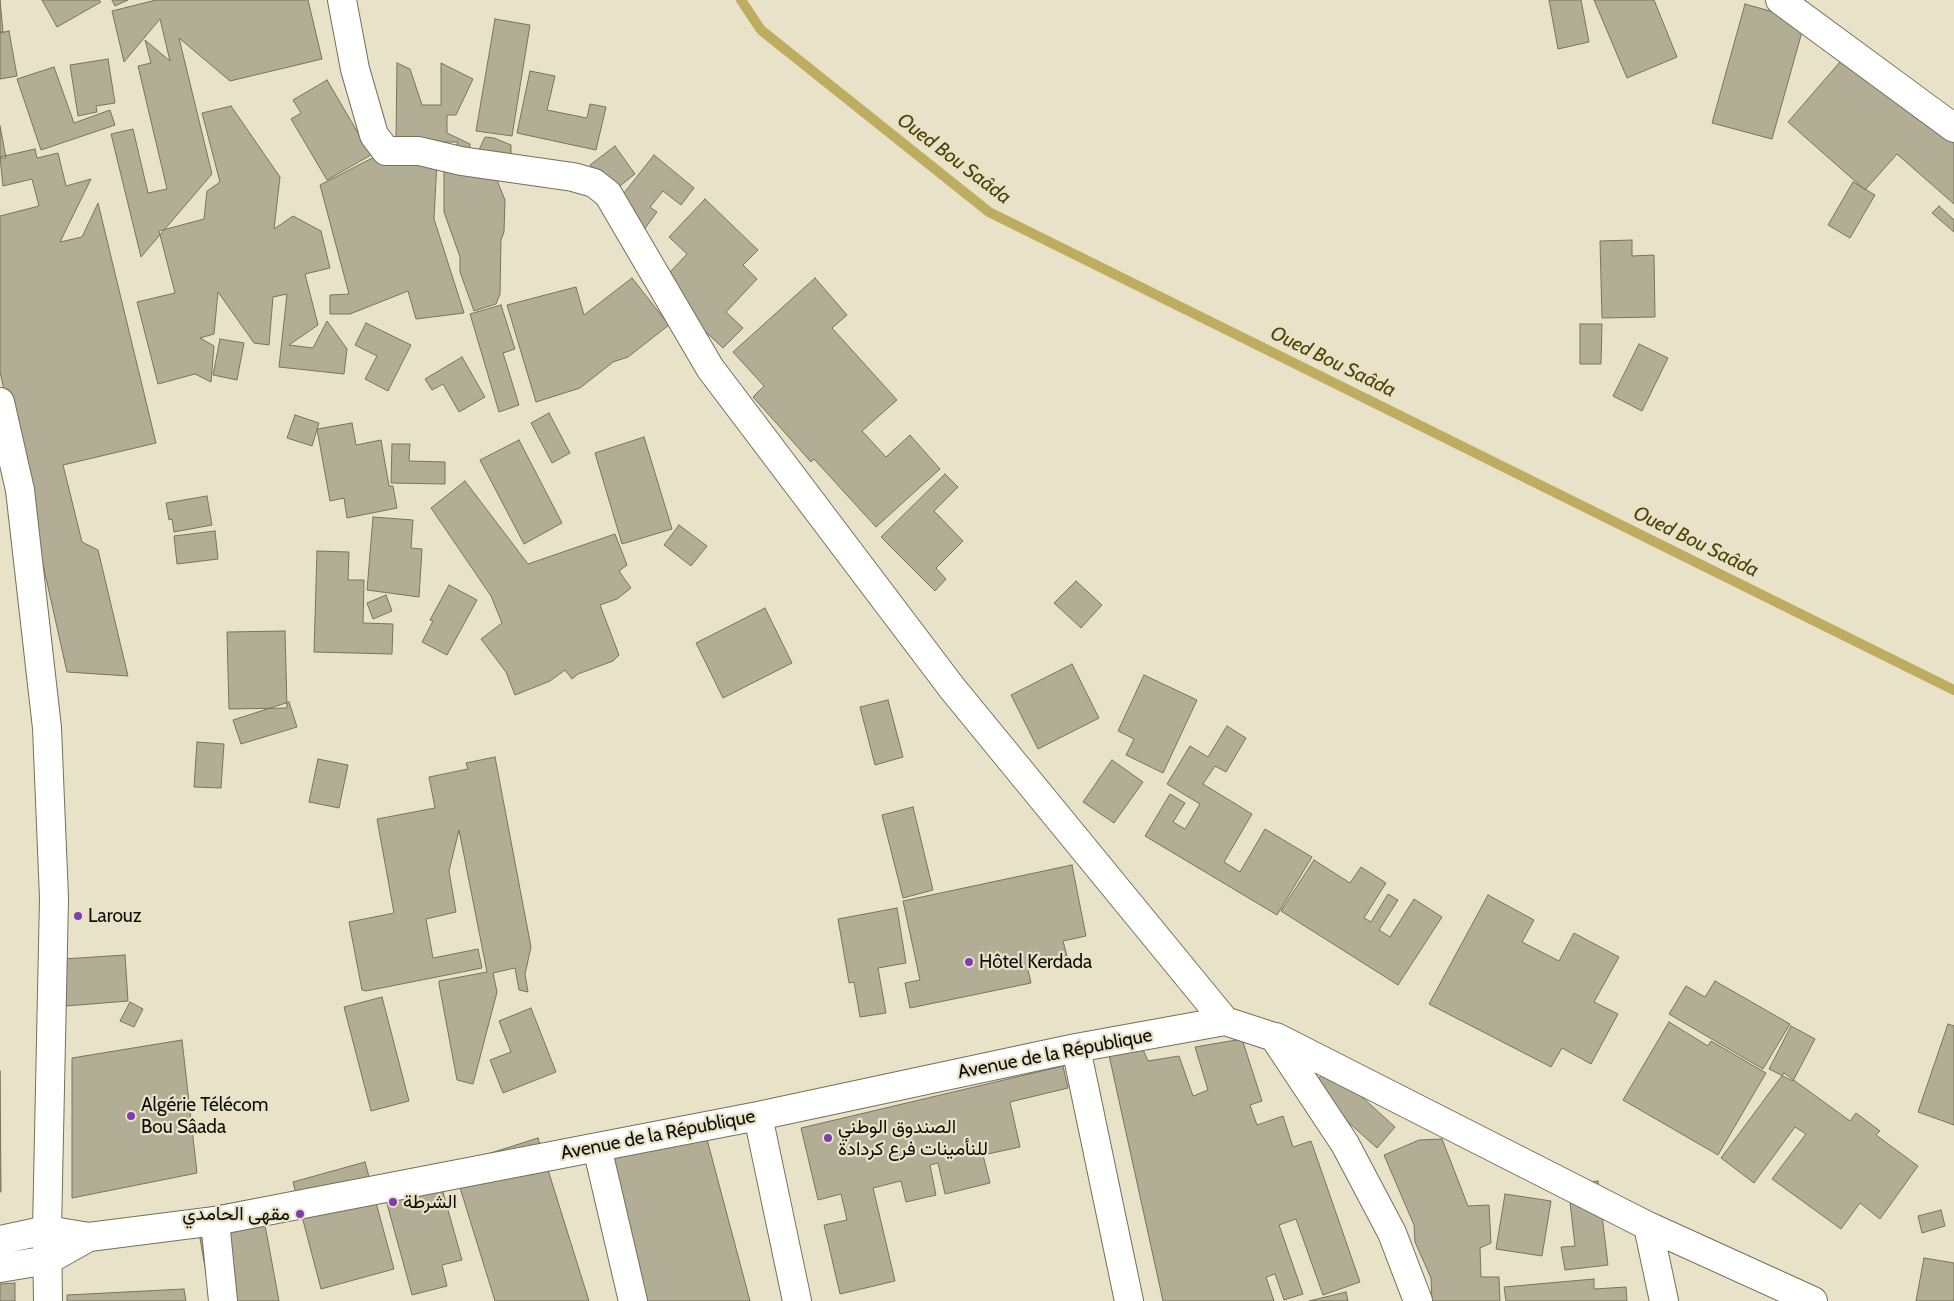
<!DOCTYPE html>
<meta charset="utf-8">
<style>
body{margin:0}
canvas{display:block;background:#e8e2c9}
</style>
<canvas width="1954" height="1301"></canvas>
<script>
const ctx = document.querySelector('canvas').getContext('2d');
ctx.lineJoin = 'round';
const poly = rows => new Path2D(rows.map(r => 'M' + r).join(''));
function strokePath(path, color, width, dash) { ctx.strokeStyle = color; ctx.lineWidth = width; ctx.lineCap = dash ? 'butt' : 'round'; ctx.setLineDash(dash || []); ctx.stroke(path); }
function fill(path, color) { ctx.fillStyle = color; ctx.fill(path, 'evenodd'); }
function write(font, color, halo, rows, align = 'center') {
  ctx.font = font + ' Cabin,Vazirmatn,sans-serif'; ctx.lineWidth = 4.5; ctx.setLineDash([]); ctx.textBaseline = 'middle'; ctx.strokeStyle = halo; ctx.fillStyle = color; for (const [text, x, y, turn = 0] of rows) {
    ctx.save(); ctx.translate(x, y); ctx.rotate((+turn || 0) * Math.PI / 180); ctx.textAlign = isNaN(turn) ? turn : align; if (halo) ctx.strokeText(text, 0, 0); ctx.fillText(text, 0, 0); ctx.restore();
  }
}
strokePath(poly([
 [741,0,761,30,989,212,1954,690]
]), '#bead60', 10);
const building = poly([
 [0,0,3,32,0,32,0,0],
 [42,0,99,0,101,2,57,27,42,0],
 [112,0,128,0,115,6,112,0],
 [156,0,308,0,322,59,230,81,179,38,212,174,141,257,111,134,133,129,148,193,167,189,138,66,151,63,145,40,170,61,160,19,124,62,112,11,156,0],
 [1549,0,1581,0,1589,42,1558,49,1549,0],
 [1594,0,1654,0,1677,57,1627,78,1594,0],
 [1745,4,1805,21,1772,139,1712,123,1745,4],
 [495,19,530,25,512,136,476,131,495,19],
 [9,31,17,76,0,79,0,33,9,31],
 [1853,47,1954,138,1954,204,1897,154,1865,190,1788,122,1853,47],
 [108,59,115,103,96,106,97,112,78,116,70,65,108,59],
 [397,63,410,69,422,105,441,105,441,63,473,79,456,115,447,115,447,133,470,144,470,169,485,137,494,138,511,145,511,170,498,165,498,183,505,200,504,232,501,240,500,294,496,304,474,311,460,272,460,257,444,212,444,171,458,142,407,142,396,137,397,63],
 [54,67,74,123,110,110,115,125,41,150,17,79,54,67],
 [530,71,555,76,547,110,587,118,590,104,606,107,596,150,517,133,530,71],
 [327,80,371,155,327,180,291,119,301,113,293,100,327,80],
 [231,106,280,177,274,229,293,216,321,231,330,268,305,274,318,325,289,345,313,348,327,321,347,349,344,374,279,367,287,294,273,297,269,345,254,343,218,292,214,334,200,338,214,346,211,382,195,374,158,384,137,302,175,293,159,231,204,219,207,191,220,182,202,113,231,106],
 [0,126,6,158,0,158,0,126],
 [615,146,635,174,611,193,590,165,615,146],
 [35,149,37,158,58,153,66,186,91,179,60,242,82,237,98,203,156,443,63,465,82,542,98,550,128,676,67,672,0,372,0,216,39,206,32,179,3,186,0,157,35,149],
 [378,155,437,160,434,219,464,313,416,319,408,291,350,314,330,314,330,295,349,294,320,185,378,155],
 [654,155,694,188,681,205,663,191,650,207,657,212,643,231,613,207,654,155],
 [1853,182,1875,195,1850,238,1828,225,1853,182],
 [705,199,758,250,743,265,757,279,726,312,743,328,723,348,657,286,687,254,669,237,705,199],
 [1939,206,1954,220,1954,232,1932,213,1939,206],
 [1632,240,1632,256,1654,255,1655,317,1602,318,1600,241,1632,240],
 [632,278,669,325,628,357,613,362,580,388,536,402,507,305,576,287,584,315,632,278],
 [815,278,847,315,832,328,897,400,862,431,886,457,910,435,940,469,876,527,814,459,811,462,753,397,764,386,733,352,815,278],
 [501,305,515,349,503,353,519,405,499,412,470,314,501,305],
 [366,323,411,345,388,391,365,379,377,356,355,345,366,323],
 [1580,324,1602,324,1601,364,1580,364,1580,324],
 [220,339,244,343,237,380,213,375,220,339],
 [1639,344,1668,358,1642,411,1613,396,1639,344],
 [462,357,485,397,459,412,443,384,432,390,425,379,462,357],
 [549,413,570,453,552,463,531,423,549,413],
 [295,415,319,423,312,446,287,438,295,415],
 [352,423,356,445,381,440,389,486,393,486,397,508,347,518,344,498,330,501,317,429,352,423],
 [644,437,672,529,622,544,595,453,644,437],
 [519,440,562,523,524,544,480,460,519,440],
 [392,444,410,444,409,461,445,462,445,484,391,483,392,444],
 [945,474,958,487,934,511,963,541,936,568,946,579,935,591,881,537,945,474],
 [465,481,528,564,615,534,627,565,619,571,631,588,617,599,600,605,619,655,613,661,578,674,572,679,565,670,550,681,515,695,506,672,481,639,502,623,491,596,431,508,465,481],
 [207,496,212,525,174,532,172,519,169,520,166,503,207,496],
 [373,517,413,520,411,548,422,549,419,597,367,590,373,517],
 [679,525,707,546,691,566,664,545,679,525],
 [215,531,218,559,177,564,174,536,215,531],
 [317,551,349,552,348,580,364,580,363,623,393,624,392,654,314,652,317,551],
 [1076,581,1102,605,1081,628,1054,603,1076,581],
 [449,585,477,600,447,655,422,642,433,621,430,620,449,585],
 [386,595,392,611,373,619,367,603,386,595],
 [765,608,792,663,723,698,696,643,765,608],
 [285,631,287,708,229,709,227,632,285,631],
 [1072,664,1099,718,1038,749,1011,695,1072,664],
 [1144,675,1197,700,1163,773,1126,755,1134,739,1118,731,1144,675],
 [888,700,903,757,875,765,860,707,888,700],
 [289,702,297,727,241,744,233,720,289,702],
 [1227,726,1246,738,1226,772,1215,766,1203,784,1252,814,1224,862,1240,872,1265,829,1312,857,1277,915,1145,836,1170,794,1185,803,1173,822,1185,829,1200,804,1167,784,1190,746,1208,757,1227,726],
 [197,742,224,744,221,788,194,787,197,742],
 [495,757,531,947,525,974,528,992,519,990,515,968,493,973,497,992,473,1084,457,1080,439,984,439,981,487,972,459,830,449,871,456,912,426,919,433,958,478,949,482,968,366,991,362,990,349,922,394,913,377,819,435,808,429,777,468,769,466,763,495,757],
 [318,759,348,765,339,808,309,802,318,759],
 [1112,760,1143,782,1114,823,1083,802,1112,760],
 [913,807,933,890,903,898,882,815,913,807],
 [1314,860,1350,883,1361,867,1386,883,1364,918,1371,922,1388,894,1398,900,1379,930,1390,937,1414,899,1442,917,1398,985,1281,911,1314,860],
 [1072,865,1086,936,1063,941,1067,956,1027,965,1031,983,910,1008,905,983,920,980,903,901,1072,865],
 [1488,895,1534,920,1522,942,1559,961,1574,933,1619,957,1594,1002,1618,1014,1591,1064,1562,1048,1551,1067,1429,1004,1488,895],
 [897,908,906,963,878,968,886,1013,860,1017,854,982,849,983,838,919,897,908],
 [125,955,128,1001,66,1006,63,959,125,955],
 [1715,981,1790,1024,1763,1069,1669,1014,1686,986,1705,997,1715,981],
 [382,997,409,1101,371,1111,344,1007,382,997],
 [130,1002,143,1009,134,1027,120,1021,130,1002],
 [531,1008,556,1072,503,1093,490,1060,511,1052,499,1021,531,1008],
 [1669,1022,1708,1046,1711,1041,1766,1073,1718,1155,1623,1100,1669,1022],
 [1948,1024,1954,1026,1954,1125,1918,1112,1948,1024],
 [1791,1026,1815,1039,1793,1081,1769,1069,1791,1026],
 [1242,1039,1262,1101,1250,1105,1257,1125,1283,1116,1293,1147,1311,1141,1360,1282,1323,1295,1296,1219,1279,1225,1303,1294,1284,1300,1275,1274,1266,1277,1274,1301,1163,1301,1109,1055,1141,1045,1148,1061,1179,1056,1193,1096,1208,1090,1195,1047,1242,1039],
 [182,1040,197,1173,72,1198,72,1058,182,1040],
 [1063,1066,1068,1088,1010,1102,1020,1147,983,1155,990,1183,945,1194,938,1163,930,1165,936,1195,906,1202,901,1181,873,1188,895,1281,840,1294,824,1225,847,1220,841,1194,818,1200,801,1128,1063,1066],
 [1329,1067,1395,1127,1377,1148,1310,1088,1329,1067],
 [0,1071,1,1192,0,1192,0,1071],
 [1784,1073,1850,1121,1856,1113,1880,1131,1876,1135,1918,1166,1880,1219,1860,1203,1841,1229,1772,1179,1806,1134,1795,1127,1754,1183,1721,1158,1784,1073],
 [700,1113,750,1301,639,1301,596,1141,700,1113],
 [538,1138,589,1301,495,1301,453,1165,538,1138],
 [1442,1139,1468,1206,1489,1205,1491,1243,1480,1248,1481,1277,1499,1277,1500,1301,1432,1301,1431,1278,1415,1242,1414,1225,1384,1155,1419,1140,1442,1139],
 [365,1162,394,1269,321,1289,293,1182,365,1162],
 [1598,1181,1608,1265,1565,1270,1561,1247,1575,1246,1568,1184,1598,1181],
 [441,1185,462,1260,442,1265,447,1286,412,1295,386,1200,441,1185],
 [1505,1194,1551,1201,1542,1256,1496,1249,1505,1194],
 [260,1198,279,1301,211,1301,195,1210,260,1198],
 [1941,1210,1945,1226,1922,1233,1918,1216,1941,1210],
 [1924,1258,1954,1263,1954,1301,1916,1301,1924,1258],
 [1594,1279,1594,1289,1626,1287,1627,1301,1506,1301,1504,1287,1594,1279],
 [15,1283,15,1301,0,1301,0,1284,15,1283],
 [184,1289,186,1301,67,1301,67,1295,184,1289],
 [1346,1292,1348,1301,1309,1301,1346,1292]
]);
fill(building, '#b2ad95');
strokePath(building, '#79745d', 1);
const minor = poly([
 [342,0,355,69,374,135,386,151,419,151,461,161,573,177,594,183,608,194,710,368,952,688,1225,1021,1274,1037,1345,1144,1392,1233,1418,1301],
 [1780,0,1954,128],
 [0,402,20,490,47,728,54,898,47,1230,48,1301],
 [1276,1037,1648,1226,1813,1301],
 [1076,1048,1129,1301],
 [758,1116,797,1301],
 [597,1147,633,1301],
 [215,1221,223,1301],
 [1648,1226,1664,1301],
 [89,1237,215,1221,758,1116,1076,1048,1225,1021],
 [0,1240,47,1230,89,1237,48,1260,0,1268]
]);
strokePath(minor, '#757059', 30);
strokePath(minor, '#fff', 28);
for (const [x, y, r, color] of [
 [78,916,5,"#7f3db1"],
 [969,962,5,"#7f3db1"],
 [131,1116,5,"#7f3db1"],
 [828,1138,5,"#7f3db1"],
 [393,1202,5,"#7f3db1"],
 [300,1214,5,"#7f3db1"]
]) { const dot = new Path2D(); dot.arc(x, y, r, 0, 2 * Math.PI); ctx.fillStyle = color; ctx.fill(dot); strokePath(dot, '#e8e2c9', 2); }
write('19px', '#0f0d05', '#e8e2c9', [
 ["Larouz",88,916],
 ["Hôtel Kerdada",979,962],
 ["Algérie Télécom",141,1105],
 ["Bou Sâada",141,1127],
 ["الصندوق الوطني",838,1127],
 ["للنأمينات فرع كردادة",838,1149],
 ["الشرطة",403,1202],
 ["مقهى الحامدي",290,1214,"right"]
], 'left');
write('19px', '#0f0d05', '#e8e2c9', [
 ["Avenue de la République",1055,1054,-11],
 ["Avenue de la République",658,1135,-11]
]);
write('italic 20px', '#514505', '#e8e2c9', [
 ["Oued Bou Saâda",954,159,37],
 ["Oued Bou Saâda",1333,362,26],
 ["Oued Bou Saâda",1696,542,26]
]);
</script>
